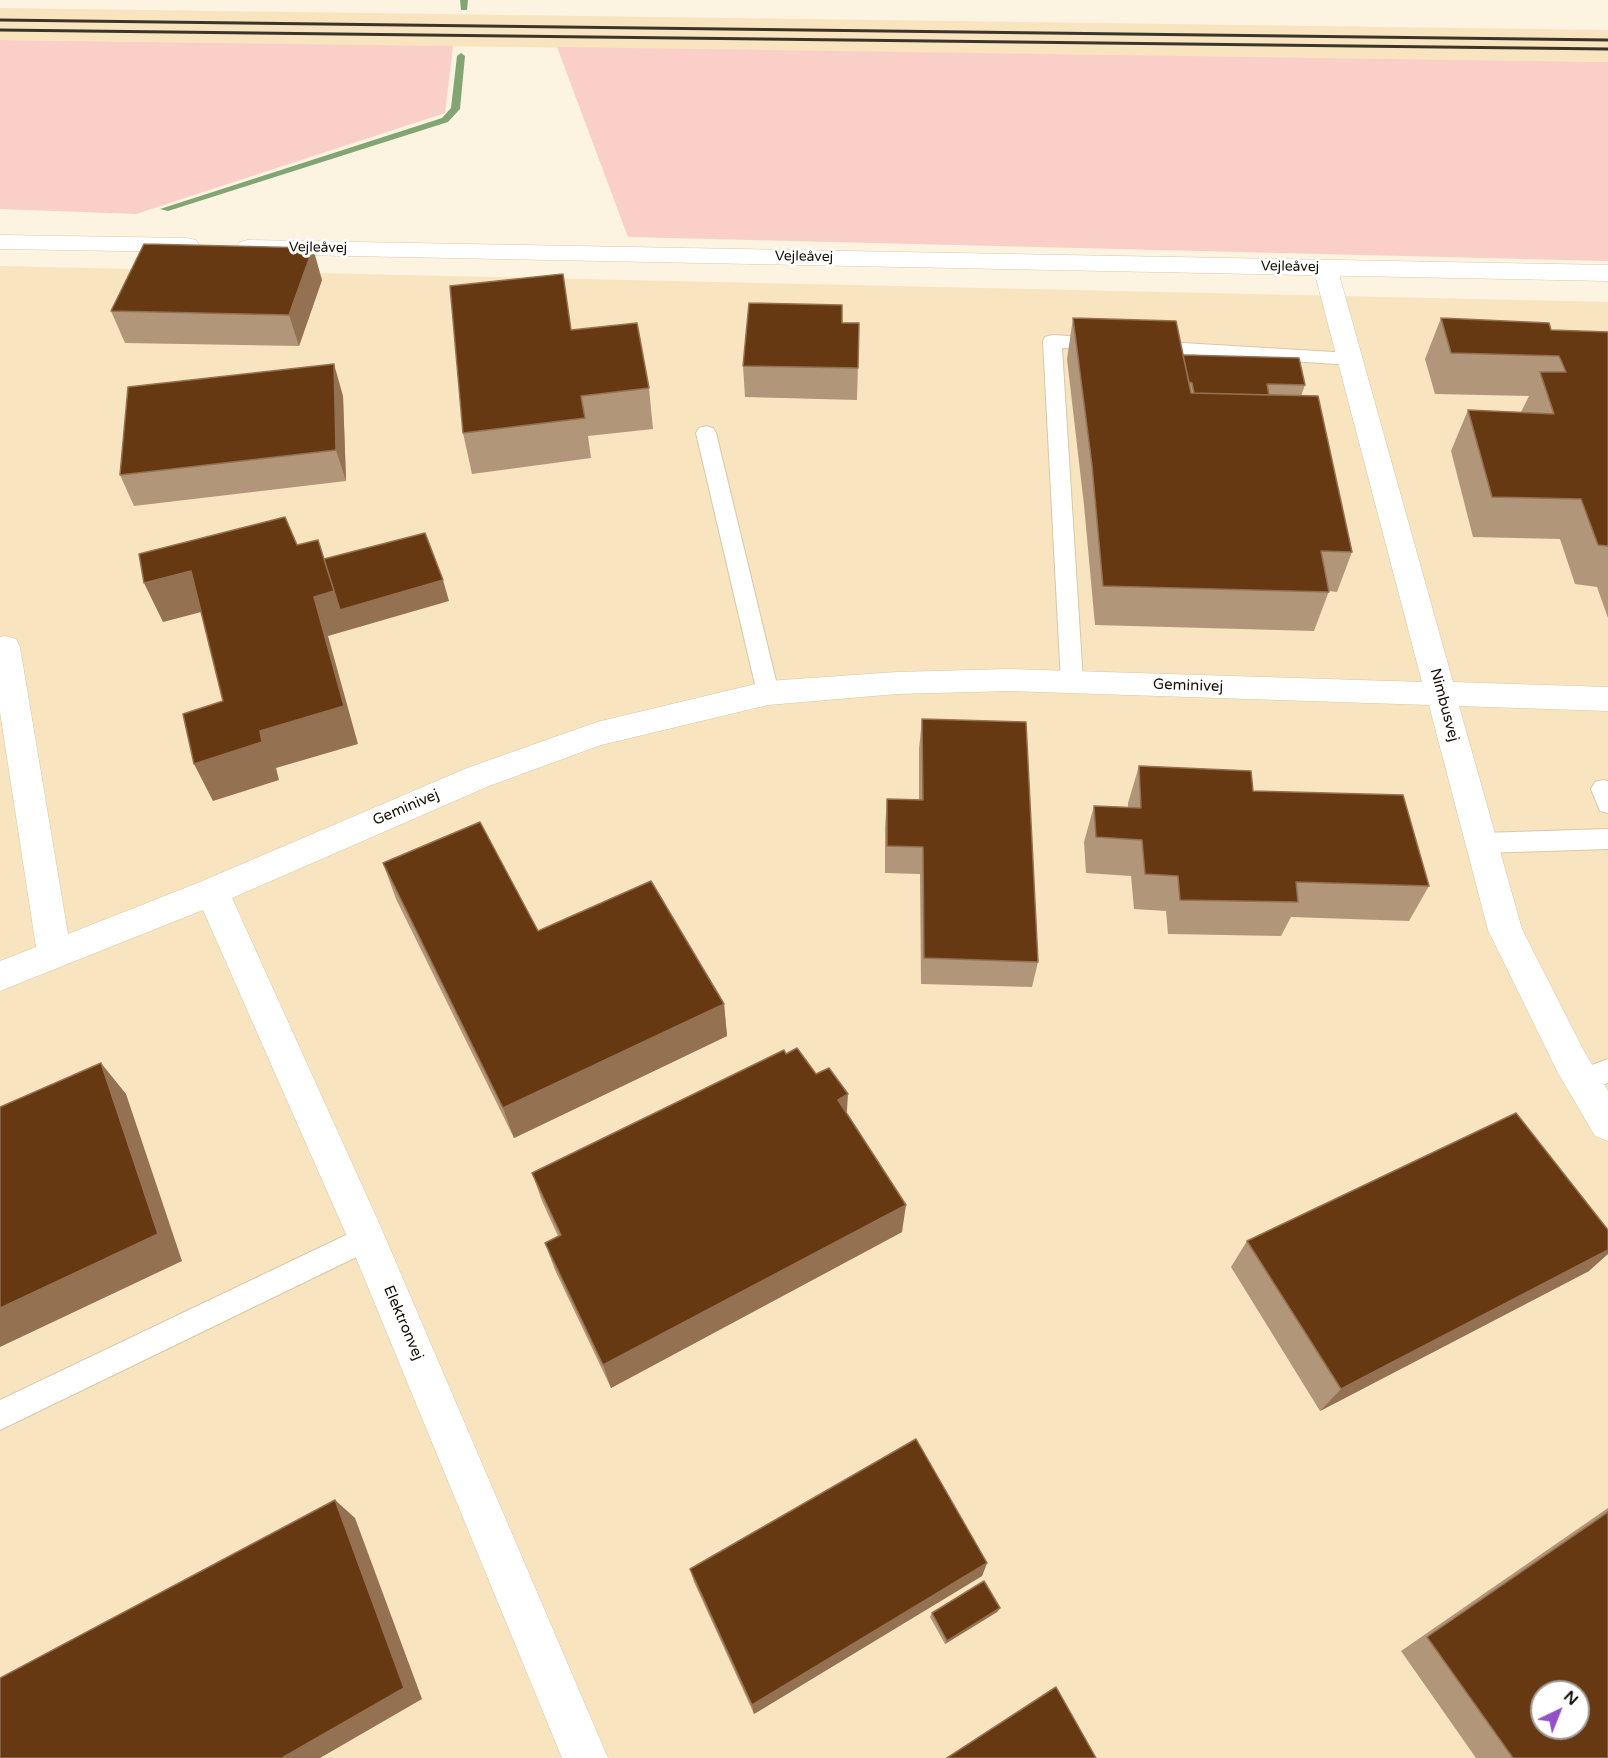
<!DOCTYPE html>
<meta charset="utf-8">
<style>
body{margin:0}
#map{position:relative;width:1608px;height:1758px;overflow:hidden;background:#fcf3e1;font-family:"Varela Round",sans-serif}
canvas{display:block}
.north{position:absolute;left:1530px;top:1680px;width:60px;height:60px;box-sizing:border-box;background:#fff;border:2px solid #a19f9b;border-radius:50%;rotate:43deg;font-size:16px;font-weight:700;line-height:24px;text-align:center;color:#140f05}
.north::after{content:'';display:block;margin:auto;width:21px;height:27px;background:#9351c6;clip-path:polygon(50% 0,100% 100%,50% 72%,0 100%)}
</style>
<div id="map">
<canvas width="1608" height="1758"></canvas>
<div class="north">N</div>
</div>
<script>
const ctx = document.querySelector('canvas').getContext('2d');
ctx.lineJoin = 'round';
function fill(path, color) { ctx.fillStyle = color; ctx.fill(path, 'evenodd'); }
const poly = rows => new Path2D(rows.map(r => 'M' + r).join(''));
function strokePath(path, color, width, dash) { ctx.strokeStyle = color; ctx.lineWidth = width; ctx.lineCap = dash ? 'butt' : 'round'; ctx.setLineDash(dash || []); ctx.stroke(path); }
function write(font, color, halo, rows, align = 'center') {
  ctx.font = font + ' "Varela Round",sans-serif'; ctx.lineWidth = 6; ctx.setLineDash([]); ctx.textBaseline = 'middle'; ctx.strokeStyle = halo; ctx.fillStyle = color; for (const [text, x, y, turn = 0] of rows) {
    ctx.save(); ctx.translate(x, y); ctx.rotate((+turn || 0) * Math.PI / 180); ctx.textAlign = isNaN(turn) ? turn : align; if (halo) ctx.strokeText(text, 0, 0); ctx.fillText(text, 0, 0); ctx.restore();
  }
}
fill(poly([
 [0,8,1608,30,1608,62,0,40],
 [0,266,1608,302,1608,1758,0,1758],
 [1542,1692,1578,1692,1578,1728,1542,1728]
]), '#f8e4bf');
fill(poly([
 [0,40,453,46,445,113,136,214,0,209],
 [557,47,1608,62,1608,261,628,237]
]), '#facfc8');
fill(poly([
 [460,0,468,0,467,10,461,10,460,0],
 [461,53,465,56,460,109,448,122,168,211,160,209,442,118,451,108,457,56,461,53]
]), '#81a674');
const lane = poly([
 [1052,335,1102,338,1109,340,1111,344,1109,348,1102,350,1062,348,1083,682,1080,688,1072,690,1064,688,1061,682,1043,341,1045,337,1052,335],
 [1149,341,1350,353,1357,355,1359,359,1357,363,1350,365,1142,351,1140,347,1142,343,1149,341],
 [706,426,713,428,716,433,779,693,776,699,768,701,760,699,757,693,696,433,699,428,706,426],
 [1603,780,1608,781,1608,813,1600,811,1591,789,1595,782,1603,780],
 [1608,829,1608,849,1482,853,1474,850,1470,843,1474,836,1482,833,1608,829],
 [1608,1059,1608,1083,1582,1092,1573,1088,1569,1080,1573,1072,1608,1059],
 [367,1225,377,1229,381,1238,377,1247,0,1430,0,1400,367,1225]
]);
const street = poly([
 [1325,260,1334,262,1337,267,1453,682,1608,687,1608,711,1459,706,1522,929,1584,1051,1608,1091,1608,1141,1595,1136,1558,1073,1488,930,1429,705,1009,691,897,694,768,705,601,745,489,786,232,898,380,1225,608,1758,562,1758,349,1241,203,910,0,991,0,961,36,947,0,712,0,637,5,636,16,639,20,647,68,934,200,882,467,768,597,722,768,681,897,672,1009,669,1422,682,1313,267,1316,262,1325,260]
]);
const secondary = poly([
 [0,235,187,238,196,240,199,245,196,250,187,252,0,249,0,235],
 [248,240,1608,265,1608,281,248,254,239,252,236,247,239,242,248,240]
]);
strokePath(lane, '#d7c8aa', 2);
strokePath(street, '#d7c8aa', 1);
strokePath(secondary, '#d7c8aa', 1);
fill(lane, '#fff');
fill(street, '#fff');
fill(secondary, '#fff');
strokePath(poly([
 [0,20,1608,40],
 [0,30,1608,49]
]), '#3a3429', 3);
fill(poly([
 [322,280,299,346,125,343,111,311],
 [1073,318,1183,355,1305,385,1301,396,1352,552,1337,592,1329,591,1314,631,1095,625,1084,505,1067,359],
 [1441,318,1551,330,1608,332,1608,618,1597,587,1575,584,1560,539,1473,537,1451,451,1468,410,1521,412,1529,396,1435,394,1425,359],
 [842,323,859,323,857,400,745,397,743,366],
 [571,330,649,388,653,429,588,436,591,458,472,474,463,433],
 [343,396,346,481,134,506,120,475],
 [922,719,1038,962,1032,987,921,984,920,874,885,873,885,827,887,799,919,800,919,749],
 [1139,766,1429,886,1409,921,1291,917,1281,936,1168,934,1166,911,1134,909,1131,876,1086,873,1084,842,1094,806,1128,807,1128,803],
 [383,863,538,931,724,1004,727,1036,514,1138,396,899],
 [786,1054,816,1074,847,1114,902,1232,611,1388,555,1270,545,1243,558,1236,542,1201,532,1173],
 [1247,1241,1589,1271,1320,1411,1231,1267],
 [1608,1508,1608,1758,1476,1758,1401,1651],
 [987,1563,982,1576,754,1714,694,1582,690,1569],
 [1000,1608,997,1612,945,1644,930,1617,932,1613]
]), '#b2967a');
fill(poly([
 [313,248,322,280,299,346,289,315],
 [334,364,343,396,346,481,336,450],
 [318,540,331,580,443,580,449,601,328,636,358,744,276,768,279,780,213,801,194,764,260,731,314,597],
 [191,571,209,610,163,622,144,583],
 [724,1004,727,1036,514,1138,503,1108],
 [101,1063,126,1094,182,1261,0,1347,0,1308],
 [848,1094,846,1125,838,1100],
 [906,1205,902,1232,611,1388,603,1365],
 [1608,1250,1608,1254,1589,1271,1320,1411,1341,1389],
 [335,1500,355,1518,422,1699,320,1758,282,1758],
 [987,1563,982,1576,754,1714,752,1705],
 [1000,1608,997,1612,945,1644,947,1641]
]), '#947151');
const building = poly([
 [144,244,313,248,289,315,111,311,144,244],
 [563,274,571,330,637,323,649,388,581,396,585,418,463,433,450,286,563,274],
 [749,303,842,305,842,323,859,323,858,368,743,366,749,303],
 [1073,318,1176,321,1191,393,1318,396,1352,552,1321,551,1329,592,1103,586,1092,465,1073,318],
 [1441,318,1549,323,1551,330,1608,332,1608,546,1598,545,1581,499,1492,497,1468,410,1554,414,1540,372,1566,372,1559,356,1451,353,1441,318],
 [1183,355,1299,358,1305,385,1267,384,1269,395,1194,393,1192,383,1189,382,1183,355],
 [334,364,336,450,120,475,128,387,334,364],
 [285,517,297,545,318,540,334,591,314,597,344,706,260,731,262,742,194,764,183,714,223,701,191,571,144,583,139,554,285,517],
 [425,533,443,580,340,610,324,559,425,533],
 [922,719,1026,722,1038,962,924,958,923,847,887,846,887,799,923,800,922,719],
 [1139,766,1251,771,1253,791,1403,795,1429,886,1296,882,1298,902,1180,900,1178,876,1145,874,1142,840,1096,837,1094,806,1141,808,1139,766],
 [480,822,538,931,651,881,724,1004,503,1108,383,863,480,822],
 [797,1048,816,1074,829,1068,848,1094,838,1100,906,1205,603,1365,545,1243,561,1235,532,1173,784,1050,786,1054,797,1048],
 [101,1063,158,1234,0,1308,0,1107,101,1063],
 [1516,1113,1608,1230,1608,1250,1341,1389,1247,1241,1516,1113],
 [916,1439,987,1563,752,1705,690,1569,916,1439],
 [335,1500,404,1688,282,1758,0,1758,0,1678,335,1500],
 [1608,1512,1608,1758,1513,1758,1427,1637,1608,1512],
 [1542,1692,1578,1692,1578,1728,1542,1728,1542,1692],
 [984,1581,1000,1608,947,1641,932,1613,984,1581],
 [1056,1687,1096,1758,947,1758,1056,1687]
]);
fill(building, '#673913');
strokePath(building, '#947151', 1.5);
write('14px', '#140f05', '#fff', [
 ["Vejleåvej",318,248,1],
 ["Vejleåvej",804,257,1],
 ["Vejleåvej",1290,267,1]
]);
write('15px', '#140f05', '#fff', [
 ["Geminivej",1188,686,2],
 ["Nimbusvej",1444,705,75],
 ["Geminivej",406,808,-23],
 ["Elektronvej",403,1323,67]
]);
</script>
